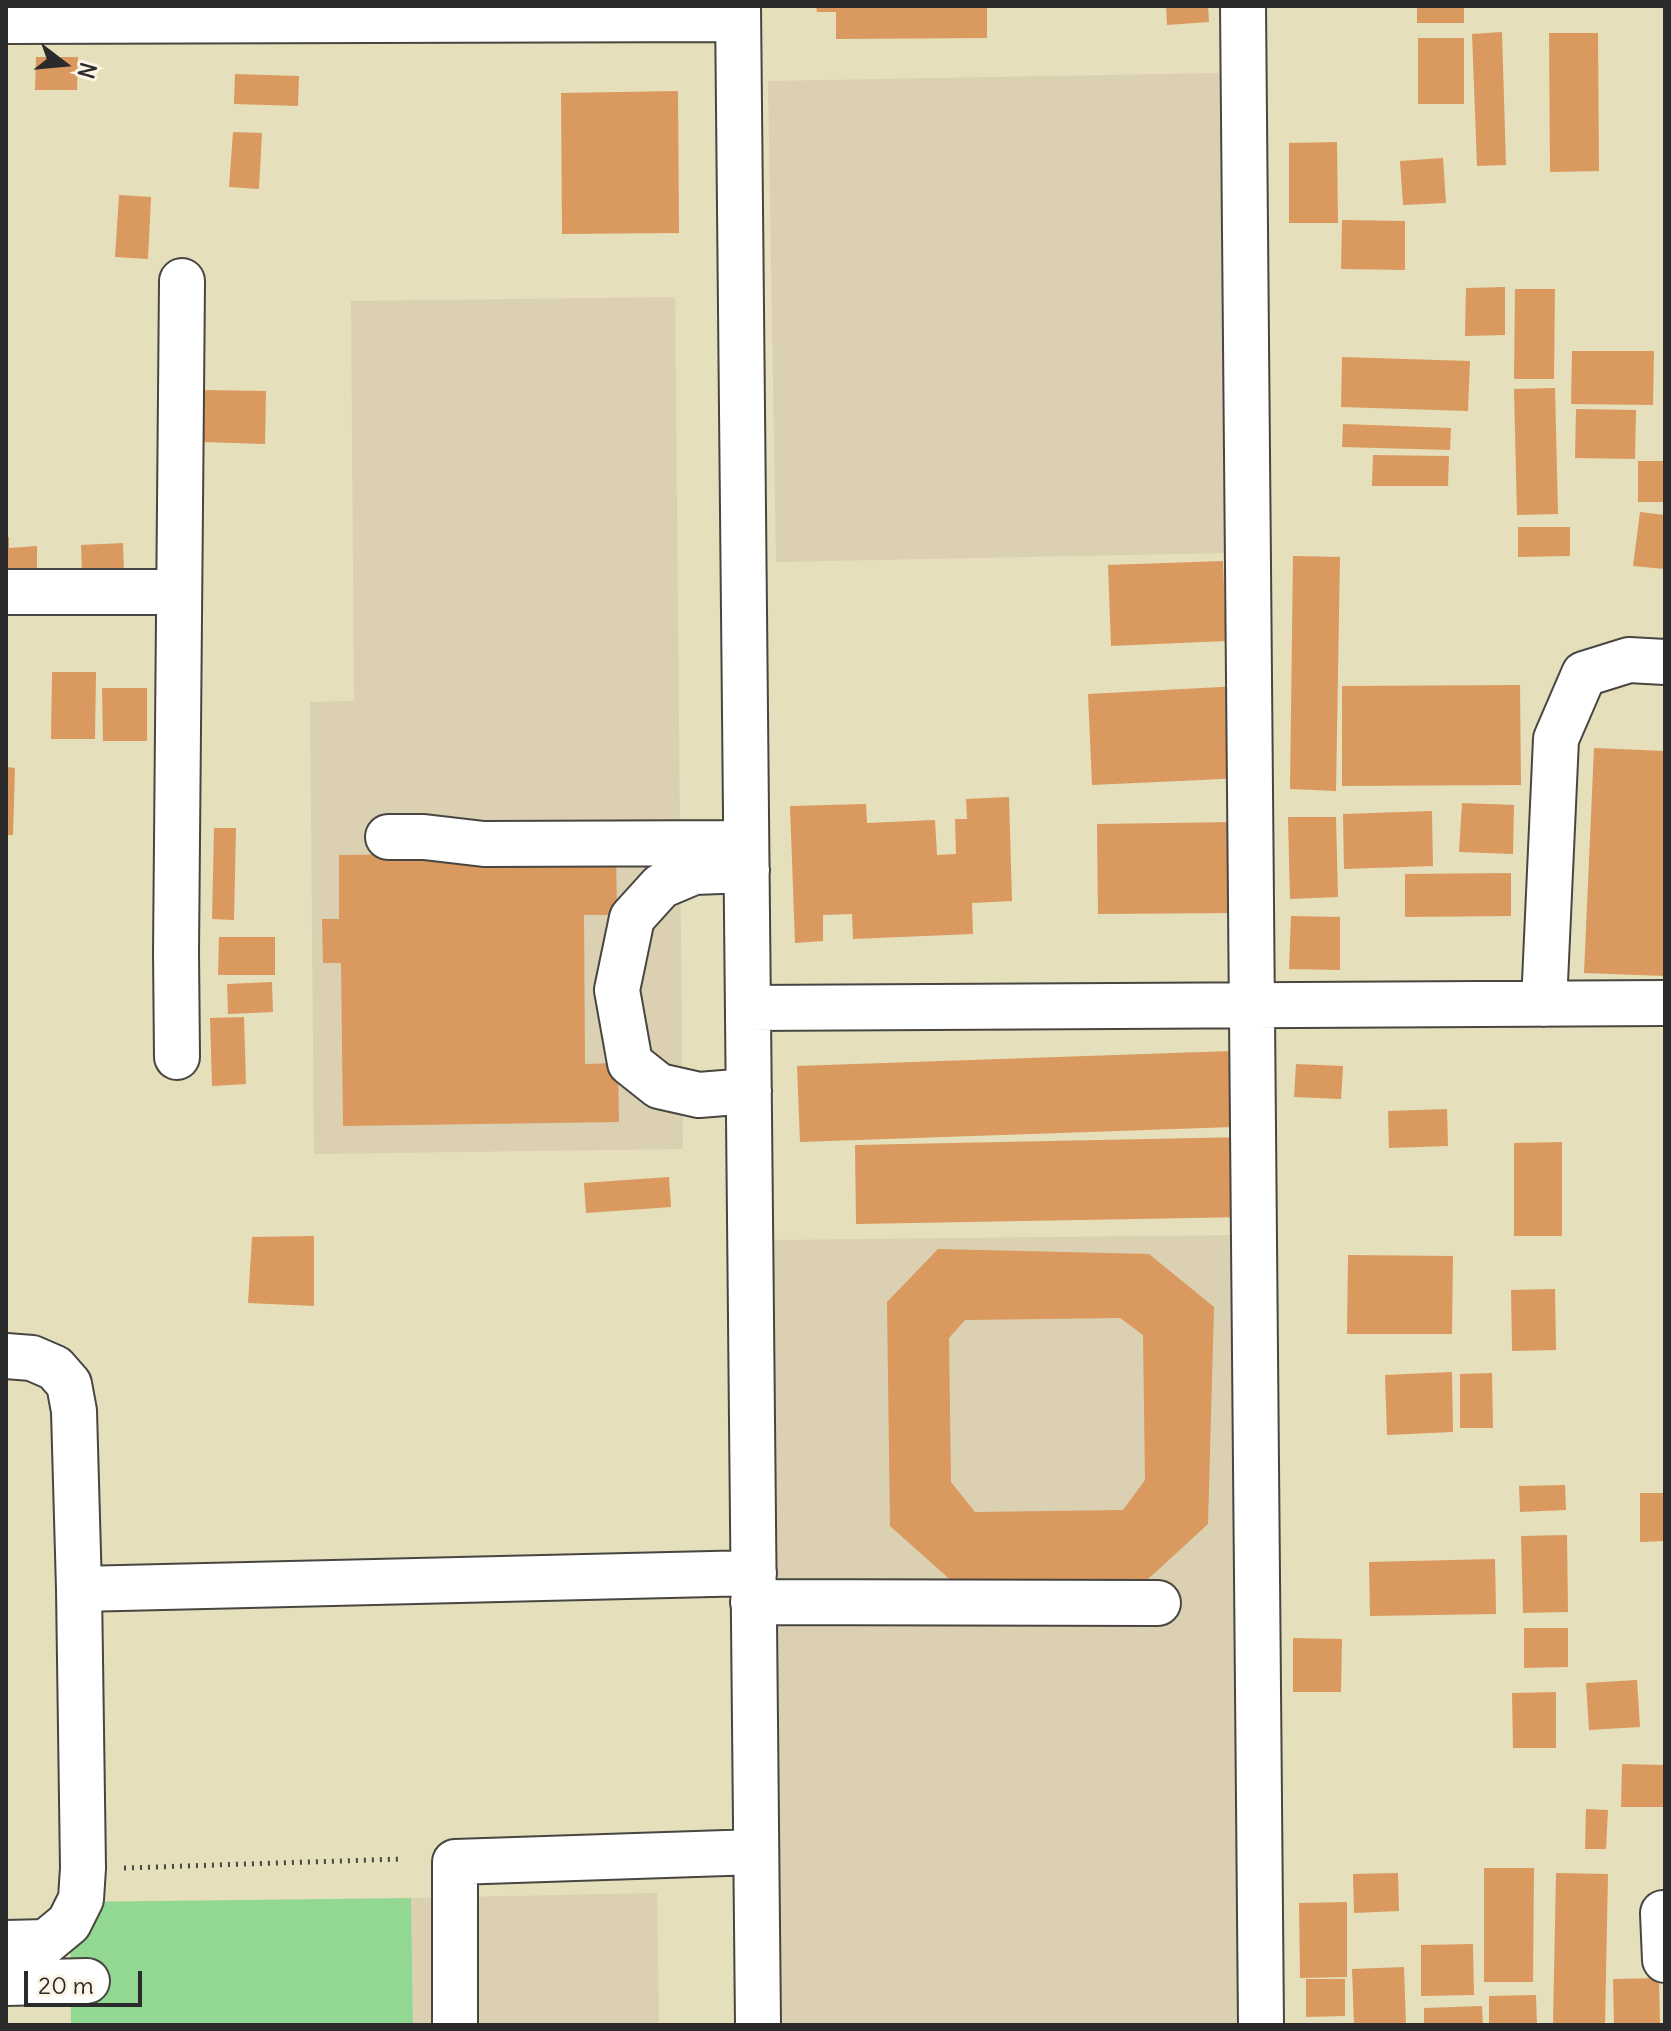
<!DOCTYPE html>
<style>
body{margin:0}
#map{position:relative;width:1671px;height:2031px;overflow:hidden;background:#e6dfbb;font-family:Delius,sans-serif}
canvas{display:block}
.frame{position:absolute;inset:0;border:8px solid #2b2b2b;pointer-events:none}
.north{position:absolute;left:24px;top:24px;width:80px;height:80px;-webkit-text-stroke:6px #fcf5e5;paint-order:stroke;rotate:106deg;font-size:22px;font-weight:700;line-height:32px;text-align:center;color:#2b2b2b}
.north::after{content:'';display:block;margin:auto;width:28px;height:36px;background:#2b2b2b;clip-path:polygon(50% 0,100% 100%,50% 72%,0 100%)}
.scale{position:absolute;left:24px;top:1971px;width:118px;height:36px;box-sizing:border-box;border:4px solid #2b2b2b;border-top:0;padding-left:10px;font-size:24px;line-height:28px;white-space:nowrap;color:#2b2b2b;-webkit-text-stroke:6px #fcf5e5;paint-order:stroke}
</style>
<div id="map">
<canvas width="1671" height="2031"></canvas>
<div class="frame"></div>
<div class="north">N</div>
<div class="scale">20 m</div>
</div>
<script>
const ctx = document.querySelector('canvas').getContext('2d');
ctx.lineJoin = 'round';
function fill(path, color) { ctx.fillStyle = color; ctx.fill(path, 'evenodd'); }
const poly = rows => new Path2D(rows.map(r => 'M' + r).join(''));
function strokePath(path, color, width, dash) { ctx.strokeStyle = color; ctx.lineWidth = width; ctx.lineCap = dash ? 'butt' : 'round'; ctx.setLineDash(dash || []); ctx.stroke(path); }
fill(poly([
 [1219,73,1226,553,776,562,768,81],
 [675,297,683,1149,314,1154,310,702,354,701,351,301],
 [1236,1235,1242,2025,780,2025,773,1240],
 [657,1893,659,2025,413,2025,411,1898]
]), '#dbd0b1');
fill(poly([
 [411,1898,413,2025,71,2025,70,1902]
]), '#93d892');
fill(poly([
 [816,6,987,6,987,38,836,39,836,12,817,12],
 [1166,6,1208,6,1209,22,1167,25],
 [1417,6,1464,6,1464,23,1417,23],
 [1502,32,1506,165,1477,166,1472,34],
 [1549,33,1598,33,1599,171,1550,172],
 [1418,38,1464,38,1464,104,1418,104],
 [36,57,78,57,77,90,35,90],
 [235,74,299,76,298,106,234,104],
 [678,91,679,233,562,234,561,93],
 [233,132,262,133,259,189,229,187],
 [1337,142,1338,223,1289,223,1289,143],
 [1443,158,1446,203,1403,205,1400,161],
 [119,195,151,197,148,259,115,257],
 [1342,220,1405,221,1405,270,1341,269],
 [1505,287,1505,335,1465,336,1466,288],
 [1515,289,1555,289,1554,379,1514,379],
 [1572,351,1654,351,1653,405,1571,404],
 [1342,357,1470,361,1468,411,1341,407],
 [1555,388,1558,514,1517,515,1514,389],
 [203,390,266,391,265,444,202,442],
 [1576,409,1636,410,1635,459,1575,458],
 [1343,424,1451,428,1450,450,1342,447],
 [1373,455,1449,456,1448,486,1372,486],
 [1638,461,1665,461,1665,502,1638,502],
 [1640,512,1665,515,1665,569,1633,566],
 [1518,527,1570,527,1570,556,1518,557],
 [6,537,9,537,9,548,37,546,37,580,6,581],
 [123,543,124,573,82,575,81,545],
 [1293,556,1340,557,1336,791,1290,789],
 [1223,561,1226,641,1111,646,1108,565],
 [52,672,96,672,95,739,51,739],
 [1520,685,1521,785,1342,786,1342,686],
 [1240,686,1244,778,1092,785,1088,694],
 [102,688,147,688,147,741,103,741],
 [1594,748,1665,751,1665,976,1584,973],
 [6,767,15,768,13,835,6,835],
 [1009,797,1012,901,972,903,973,934,853,939,852,914,823,915,823,941,795,943,790,806,866,804,867,823,935,820,937,855,956,854,955,819,967,819,966,799],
 [1462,803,1514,805,1513,854,1459,852],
 [1432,811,1433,866,1344,869,1343,814],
 [1288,817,1336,817,1338,897,1290,899],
 [1235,822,1236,913,1098,914,1097,824],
 [214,828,236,828,234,920,212,919],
 [616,852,617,915,584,915,585,1064,618,1063,619,1122,343,1126,341,963,323,963,322,919,339,919,339,855],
 [1511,873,1511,916,1405,917,1405,874],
 [1291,916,1340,917,1340,970,1289,969],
 [219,937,275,937,275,975,218,975],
 [272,982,273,1012,228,1014,227,984],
 [244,1017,246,1084,212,1086,210,1018],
 [1231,1051,1233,1127,800,1142,797,1066],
 [1296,1064,1343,1066,1341,1099,1294,1097],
 [1447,1109,1448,1146,1389,1148,1388,1111],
 [1246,1137,1247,1217,856,1224,855,1145],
 [1562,1142,1562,1236,1514,1236,1514,1143],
 [669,1177,671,1207,586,1213,584,1183],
 [314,1236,314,1306,248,1303,252,1237],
 [938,1249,1149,1254,1214,1307,1208,1524,1146,1581,954,1583,890,1526,887,1302],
 [1120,1318,1143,1335,1145,1480,1123,1510,975,1512,951,1482,949,1338,965,1320],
 [1348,1255,1453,1256,1452,1334,1347,1334],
 [1555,1289,1556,1350,1512,1351,1511,1290],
 [1452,1372,1453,1432,1387,1435,1385,1375],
 [1492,1373,1493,1428,1460,1428,1460,1374],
 [1565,1485,1566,1510,1520,1512,1519,1486],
 [1640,1493,1665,1493,1665,1541,1640,1542],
 [1567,1535,1568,1612,1523,1613,1521,1536],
 [1495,1559,1496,1614,1370,1616,1369,1562],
 [1524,1628,1568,1628,1568,1667,1524,1668],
 [1293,1638,1342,1639,1341,1692,1293,1692],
 [1637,1680,1640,1727,1589,1730,1586,1683],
 [1556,1692,1556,1748,1513,1748,1512,1693],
 [1622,1764,1665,1765,1665,1807,1621,1807],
 [1586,1809,1608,1810,1606,1849,1585,1849],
 [1484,1868,1534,1868,1533,1982,1484,1982],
 [1398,1873,1399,1911,1354,1913,1353,1874],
 [1556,1873,1608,1874,1605,2025,1553,2025],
 [1347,1902,1347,1977,1300,1978,1299,1903],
 [1473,1944,1474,1995,1421,1996,1421,1945],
 [1404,1967,1406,2025,1354,2025,1352,1969],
 [1659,1978,1660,2025,1614,2025,1613,1979],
 [1306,1979,1345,1979,1345,2016,1306,2017],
 [1536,1995,1537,2025,1489,2025,1489,1996],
 [1482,2006,1483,2025,1424,2025,1424,2008]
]), '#da995e');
const minor = poly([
 [738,6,758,2025],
 [1243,6,1261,2025],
 [6,21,738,19],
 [6,592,179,592],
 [388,837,424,837,484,844,744,843],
 [747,870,694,872,661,886,632,918,617,990,630,1063,659,1086,699,1095,749,1091],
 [1544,1004,1556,739,1584,674,1629,660,1665,662],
 [748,1008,1665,1003],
 [177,1057,176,952,182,281],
 [6,1356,32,1358,55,1368,69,1384,74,1411,79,1589,83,1868,81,1899,69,1923,46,1942,6,1943],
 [79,1589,754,1573],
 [753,1602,1158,1603],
 [1663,1913,1665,1960],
 [6,1983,87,1981],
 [455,2025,455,1862,756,1852]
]);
strokePath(minor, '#474641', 48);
strokePath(poly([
 [124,1868,400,1859]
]), '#474641', 5, [2, 6]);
strokePath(minor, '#fff', 44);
</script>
